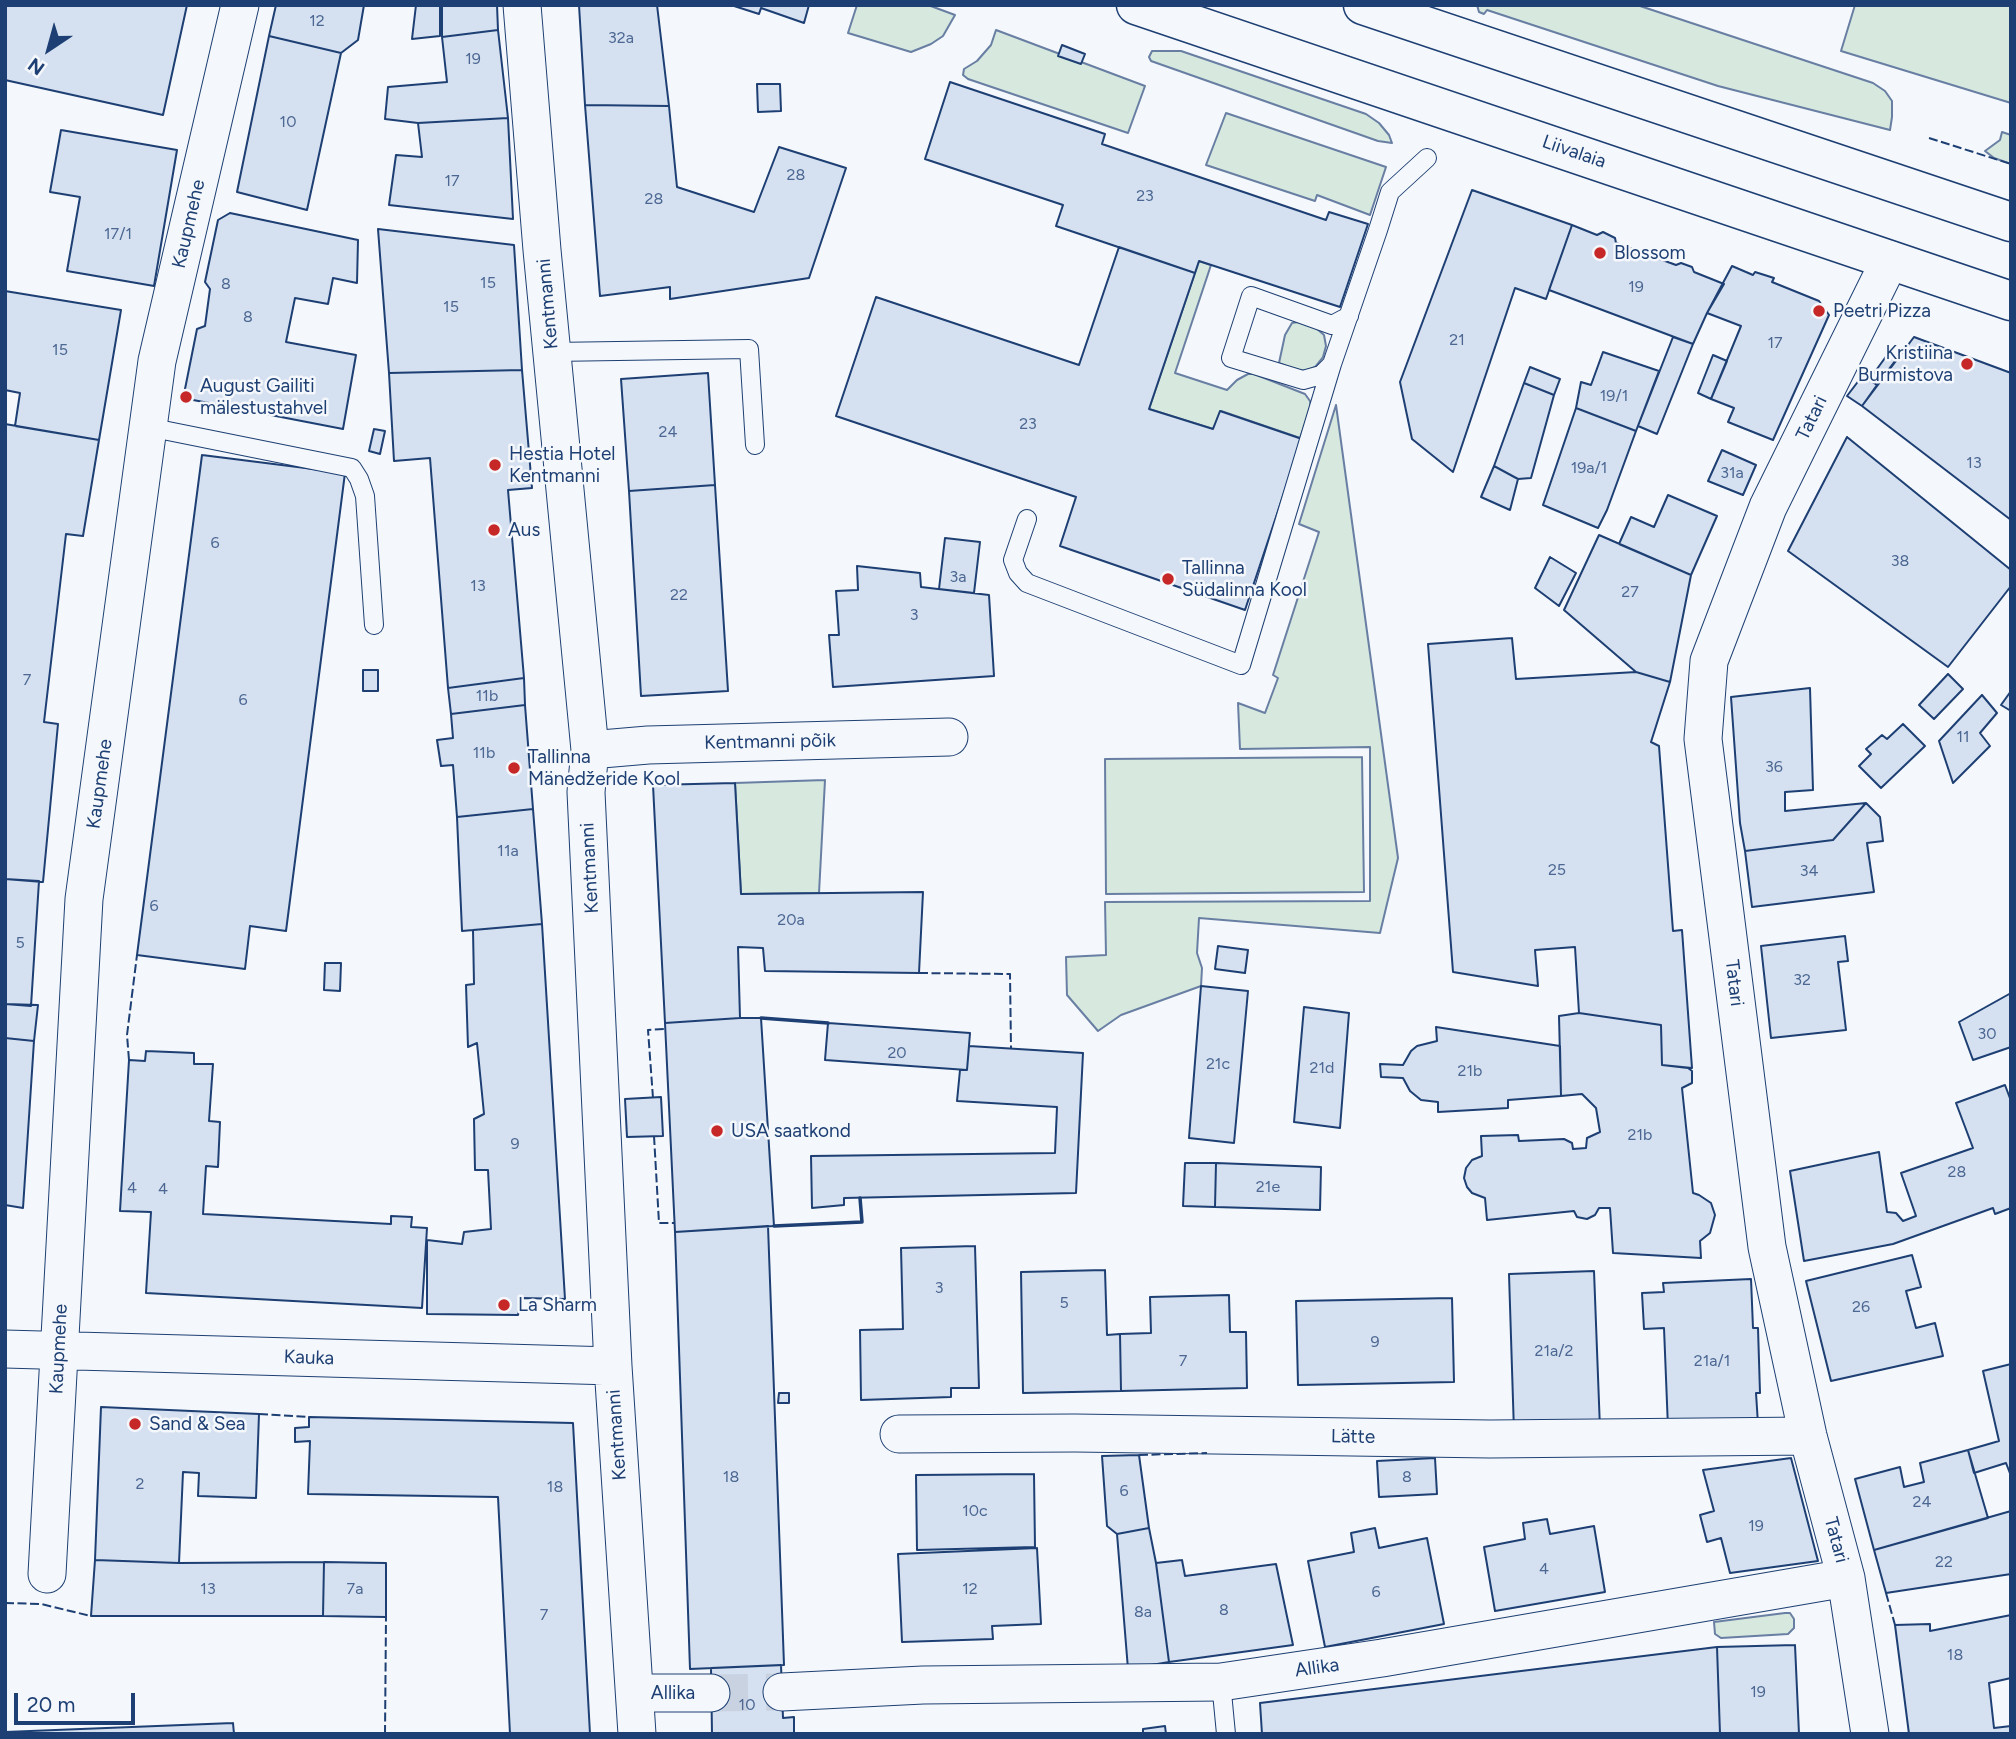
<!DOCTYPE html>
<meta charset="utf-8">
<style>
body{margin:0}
#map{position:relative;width:2016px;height:1739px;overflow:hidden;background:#f4f7fb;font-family:Figtree,sans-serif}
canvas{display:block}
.frame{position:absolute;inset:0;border:7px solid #1d3f73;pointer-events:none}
.north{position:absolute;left:14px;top:14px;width:70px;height:70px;-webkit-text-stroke:5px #f4f7fb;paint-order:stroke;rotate:216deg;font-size:19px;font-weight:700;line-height:28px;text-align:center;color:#1d3f73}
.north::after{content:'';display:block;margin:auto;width:24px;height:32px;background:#1d3f73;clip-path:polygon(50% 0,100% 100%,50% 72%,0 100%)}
.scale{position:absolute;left:14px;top:1693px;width:121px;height:32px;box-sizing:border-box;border:4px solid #1d3f73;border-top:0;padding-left:9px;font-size:21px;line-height:24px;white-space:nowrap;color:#1d3f73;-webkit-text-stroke:5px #f4f7fb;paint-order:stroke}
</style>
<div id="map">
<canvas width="2016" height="1739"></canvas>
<div class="frame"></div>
<div class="north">N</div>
<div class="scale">20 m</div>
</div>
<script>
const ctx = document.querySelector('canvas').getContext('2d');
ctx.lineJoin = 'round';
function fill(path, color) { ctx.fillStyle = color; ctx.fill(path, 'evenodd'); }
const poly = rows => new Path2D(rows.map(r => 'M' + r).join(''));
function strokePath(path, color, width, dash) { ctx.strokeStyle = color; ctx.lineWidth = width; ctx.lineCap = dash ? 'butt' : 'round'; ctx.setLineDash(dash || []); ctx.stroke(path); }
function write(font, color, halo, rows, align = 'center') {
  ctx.font = font + ' Figtree,sans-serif'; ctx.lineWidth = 5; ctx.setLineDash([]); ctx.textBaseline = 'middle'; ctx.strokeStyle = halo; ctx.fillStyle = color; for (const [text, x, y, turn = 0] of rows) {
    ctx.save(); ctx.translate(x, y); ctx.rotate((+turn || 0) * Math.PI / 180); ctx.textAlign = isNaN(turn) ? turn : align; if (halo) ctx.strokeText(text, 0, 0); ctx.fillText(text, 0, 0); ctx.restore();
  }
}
const green = poly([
 [857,5,928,5,955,15,943,36,931,44,911,52,848,33,857,5],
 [1477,5,1637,5,1873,83,1885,91,1892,101,1892,117,1890,130,1718,86,1487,10,1484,14,1479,12,1477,5],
 [1855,5,2011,5,2011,103,1841,51,1855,5],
 [996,30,1145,86,1128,133,968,79,963,75,964,69,977,61,991,45,996,30],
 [1152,51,1181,51,1366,114,1379,123,1389,135,1392,143,1378,141,1151,61,1149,57,1152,51],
 [1226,113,1386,167,1370,215,1317,195,1315,201,1206,165,1226,113],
 [2002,132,2011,135,2011,164,1994,158,1985,151,2000,140,2002,132],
 [1199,261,1211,265,1175,373,1227,390,1237,380,1248,374,1254,374,1305,394,1310,401,1311,408,1300,438,1221,411,1213,429,1149,409,1199,261],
 [1298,322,1316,328,1324,335,1326,346,1323,357,1315,367,1306,371,1296,370,1279,363,1285,335,1292,323,1298,322],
 [1336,405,1398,858,1380,933,1199,918,1197,953,1202,968,1201,986,1121,1015,1098,1031,1067,995,1066,957,1106,955,1105,902,1370,901,1370,747,1240,749,1238,703,1265,713,1278,678,1273,675,1319,532,1299,524,1336,405],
 [1362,757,1364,892,1106,894,1105,759,1362,757],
 [825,780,819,893,741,894,735,783,825,780],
 [1785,1613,1790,1613,1794,1619,1794,1628,1788,1634,1721,1638,1715,1634,1714,1622,1785,1613]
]);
fill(green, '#d7e8df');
strokePath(green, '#687fa3', 2);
const building = poly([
 [5,5,187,5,163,115,5,80,5,5],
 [276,5,364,5,358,40,341,53,269,36,276,5],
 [416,5,440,5,440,36,412,39,416,5],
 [442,5,497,5,498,30,442,37,442,5],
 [579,5,657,5,669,106,585,105,579,5],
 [731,5,809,5,804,23,761,8,759,14,731,5],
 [498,30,508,118,418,123,385,119,388,87,447,82,442,37,498,30],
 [269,36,341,53,307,210,237,192,269,36],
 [1062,45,1085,54,1081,64,1058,56,1062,45],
 [950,82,1105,134,1102,144,1326,220,1329,212,1368,224,1340,307,1199,261,1195,273,1056,226,1063,205,925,159,950,82],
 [757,84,780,84,781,111,758,112,757,84],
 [585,105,669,106,677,187,754,212,779,147,846,168,809,278,670,299,670,287,600,296,585,105],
 [508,118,513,219,389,205,396,155,422,157,418,123,508,118],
 [61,130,177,150,154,286,67,271,80,197,50,192,61,130],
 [1472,190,1572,225,1546,299,1515,288,1453,472,1412,439,1400,382,1472,190],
 [230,213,358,240,357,283,333,278,328,304,295,298,286,342,356,355,343,429,188,399,184,394,197,329,205,326,210,289,205,282,218,220,230,213],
 [1572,225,1597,235,1603,232,1615,238,1616,243,1676,265,1681,263,1692,267,1694,272,1724,284,1707,313,1693,344,1549,290,1572,225],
 [378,229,514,245,522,370,389,373,378,229],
 [1119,247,1195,273,1149,409,1213,429,1220,411,1302,439,1245,610,1060,546,1076,497,836,416,876,297,1079,365,1119,247],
 [1732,266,1753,275,1755,272,1774,278,1772,282,1819,301,1829,315,1773,440,1728,422,1734,408,1711,399,1741,326,1707,313,1732,266],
 [5,291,121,310,99,440,15,426,20,393,5,390,5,291],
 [1673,337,1693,344,1657,434,1638,426,1673,337],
 [1914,337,2011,373,2011,520,1862,406,1914,337],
 [1890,351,1898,357,1877,385,1869,380,1890,351],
 [1603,352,1659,371,1636,431,1576,408,1581,382,1591,385,1603,352],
 [1713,355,1727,361,1711,399,1698,393,1713,355],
 [1530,367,1560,379,1554,395,1524,383,1530,367],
 [522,370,532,488,508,490,524,678,448,688,430,458,394,461,389,373,522,370],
 [708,373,715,485,629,491,621,379,708,373],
 [1863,375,1877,385,1862,406,1847,396,1863,375],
 [1524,383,1554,395,1531,478,1518,479,1494,466,1524,383],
 [1576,408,1636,431,1607,510,1598,528,1543,505,1576,408],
 [5,424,99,440,83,536,66,534,44,722,58,724,43,882,5,879,5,424],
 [374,429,385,431,380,454,369,451,374,429],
 [1847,437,2011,570,2011,586,1948,667,1788,551,1847,437],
 [1722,450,1756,465,1743,495,1708,481,1722,450],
 [202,455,345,473,286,931,250,926,245,969,137,955,202,455],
 [1494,466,1518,479,1510,510,1481,497,1494,466],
 [715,485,728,691,641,696,629,491,715,485],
 [1668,495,1717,516,1691,575,1619,544,1631,517,1654,527,1668,495],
 [1599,535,1691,575,1670,682,1636,672,1564,610,1599,535],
 [945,538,980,542,974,593,939,589,945,538],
 [1550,557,1576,573,1559,606,1535,588,1550,557],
 [857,566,920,573,921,587,989,595,994,676,833,687,829,635,839,635,836,591,858,590,857,566],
 [1512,638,1516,679,1636,672,1670,682,1651,742,1659,746,1673,931,1682,930,1692,1068,1662,1065,1661,1025,1579,1013,1575,947,1535,950,1538,986,1453,972,1428,644,1512,638],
 [363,670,378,670,378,691,363,691,363,670],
 [1948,674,1963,689,1934,719,1919,705,1948,674],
 [524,678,525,705,451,714,448,688,524,678],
 [1810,688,1813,790,1785,792,1785,811,1866,803,1833,840,1745,851,1740,823,1731,697,1810,688],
 [2011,691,2011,711,2001,705,2011,691],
 [1982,695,1997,713,1980,733,1990,746,1953,783,1939,741,1982,695],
 [525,705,533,809,457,817,453,765,441,766,437,740,453,738,451,714,525,705],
 [1903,724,1925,746,1881,788,1859,766,1871,754,1866,749,1882,735,1887,739,1903,724],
 [735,783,741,894,923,892,919,973,765,971,763,948,738,947,740,1018,665,1023,653,785,735,783],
 [1866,803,1880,817,1883,841,1867,843,1874,892,1752,907,1745,851,1833,840,1866,803],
 [533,809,542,924,462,931,457,817,533,809],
 [5,879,39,881,31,1006,5,1004,5,879],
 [542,924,565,1299,521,1298,518,1315,427,1314,427,1240,462,1244,464,1232,491,1229,488,1170,475,1170,474,1119,484,1114,477,1043,468,1047,466,985,474,984,473,930,542,924],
 [1845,936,1848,961,1838,962,1846,1030,1771,1038,1761,946,1845,936],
 [1218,946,1248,950,1245,973,1215,969,1218,946],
 [325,963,341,963,340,991,324,990,325,963],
 [1201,986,1248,991,1234,1143,1189,1138,1201,986],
 [2011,993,2011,1047,1973,1060,1959,1022,2011,993],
 [5,1004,38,1005,34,1041,5,1038,5,1004],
 [1304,1007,1349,1013,1340,1128,1294,1122,1304,1007],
 [1579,1013,1661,1025,1662,1065,1688,1068,1692,1071,1692,1083,1682,1088,1693,1193,1699,1195,1711,1203,1715,1215,1710,1233,1700,1241,1701,1258,1613,1253,1610,1208,1599,1208,1595,1215,1587,1219,1577,1217,1574,1211,1487,1220,1485,1198,1472,1193,1467,1187,1464,1178,1466,1168,1472,1160,1482,1156,1481,1136,1518,1135,1519,1141,1564,1139,1572,1143,1573,1149,1586,1148,1587,1138,1600,1132,1596,1108,1582,1094,1561,1096,1559,1016,1579,1013],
 [740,1018,761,1018,774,1226,675,1232,665,1023,740,1018],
 [828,1023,970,1033,967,1070,825,1060,828,1023],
 [1436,1027,1560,1046,1561,1096,1508,1100,1508,1108,1438,1112,1438,1102,1421,1100,1410,1091,1403,1078,1381,1077,1380,1064,1403,1065,1411,1051,1417,1046,1437,1041,1436,1027],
 [5,1038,34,1041,23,1208,5,1205,5,1038],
 [969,1046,1083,1053,1076,1193,844,1198,844,1205,812,1208,811,1156,1055,1153,1057,1107,957,1101,960,1070,967,1070,969,1046],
 [146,1051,194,1053,194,1064,213,1064,209,1121,220,1122,218,1167,206,1166,203,1214,391,1224,391,1216,412,1217,411,1227,427,1228,422,1308,146,1293,151,1212,120,1211,129,1060,145,1061,146,1051],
 [2005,1085,2011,1101,2011,1208,1995,1214,1993,1208,1893,1244,1804,1261,1790,1171,1879,1152,1887,1212,1896,1213,1903,1221,1916,1216,1901,1173,1973,1148,1956,1103,2005,1085],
 [661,1097,663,1136,627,1137,625,1099,661,1097],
 [1185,1163,1216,1163,1215,1207,1183,1206,1185,1163],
 [1216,1163,1321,1167,1320,1210,1215,1207,1216,1163],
 [768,1226,784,1665,690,1669,675,1232,768,1226],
 [975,1246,979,1388,951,1388,951,1397,861,1400,860,1330,903,1329,901,1248,975,1246],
 [1912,1255,1921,1287,1906,1291,1916,1328,1935,1323,1943,1356,1831,1381,1806,1281,1912,1255],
 [1105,1270,1107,1335,1120,1334,1121,1391,1023,1393,1021,1272,1105,1270],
 [1594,1271,1600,1429,1514,1432,1509,1274,1594,1271],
 [1751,1279,1753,1328,1758,1328,1760,1393,1756,1393,1758,1424,1668,1428,1664,1328,1644,1329,1642,1293,1664,1292,1663,1283,1751,1279],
 [1229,1295,1230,1332,1246,1332,1247,1388,1121,1391,1120,1334,1151,1333,1150,1297,1229,1295],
 [1452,1298,1454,1382,1298,1385,1296,1301,1452,1298],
 [2011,1364,2011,1476,2006,1463,1974,1473,1968,1450,1999,1441,1983,1371,2011,1364],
 [779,1393,789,1393,789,1403,778,1403,779,1393],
 [101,1407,259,1414,256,1498,198,1496,199,1473,183,1472,179,1563,95,1560,101,1407],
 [309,1417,573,1423,590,1734,510,1734,498,1497,308,1494,310,1441,295,1442,295,1428,309,1427,309,1417],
 [1968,1450,1988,1518,1874,1550,1855,1479,1900,1467,1904,1487,1924,1482,1920,1463,1968,1450],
 [1139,1455,1149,1528,1117,1534,1107,1526,1102,1456,1139,1455],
 [1435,1458,1437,1494,1379,1497,1377,1461,1435,1458],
 [1791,1458,1818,1561,1730,1573,1721,1538,1707,1542,1700,1515,1714,1511,1703,1470,1791,1458],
 [1034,1474,1035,1547,917,1550,916,1475,1034,1474],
 [2011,1511,2011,1574,1886,1593,1874,1550,2011,1511],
 [1547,1519,1550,1534,1594,1526,1605,1592,1495,1611,1484,1547,1525,1539,1523,1523,1547,1519],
 [1149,1528,1156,1563,1169,1662,1128,1669,1117,1534,1149,1528],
 [1375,1528,1379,1548,1427,1538,1444,1624,1325,1647,1308,1561,1354,1552,1351,1533,1375,1528],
 [1037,1548,1041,1624,992,1626,993,1639,902,1642,898,1554,1037,1548],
 [95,1560,179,1563,324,1562,323,1616,91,1616,95,1560],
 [1182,1560,1185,1576,1276,1564,1293,1645,1169,1662,1156,1563,1182,1560],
 [324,1562,386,1563,386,1617,323,1616,324,1562],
 [2011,1615,2011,1678,1989,1683,1994,1728,2011,1726,2011,1734,1909,1734,1895,1625,1930,1624,1930,1631,2011,1615],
 [1795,1645,1799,1734,1720,1734,1717,1647,1795,1645],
 [1717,1647,1720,1734,1262,1734,1260,1703,1717,1647],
 [781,1665,783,1718,794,1717,794,1734,712,1734,711,1668,781,1665],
 [233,1723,234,1734,5,1734,5,1732,233,1723],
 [1165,1726,1166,1734,1143,1734,1143,1729,1165,1726]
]);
fill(building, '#d5e0f0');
strokePath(building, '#1d3f73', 2);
strokePath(poly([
 [711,1693,782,1692]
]), '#c9d2e0', 37, [37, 18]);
const lane = poly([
 [1349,316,1332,325,1251,296,1231,358,1303,380,1321,375,1332,364,1378,230,1390,192,1427,158],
 [552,352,749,349,755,445],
 [148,427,352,468,359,479,365,496,374,625],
 [1027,519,1013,560,1018,573,1027,583,1241,665,1332,364],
 [1221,1682,1226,1734]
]);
const street = poly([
 [522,5,542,250,590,750,586,792,613,1366,637,1734],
 [590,750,648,745,949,737],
 [5,1349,613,1366],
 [899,1434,1075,1433,1490,1439,1808,1436],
 [47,1574,84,899,157,361,240,5],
 [782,1692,923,1685,1221,1682,1382,1658,1846,1578],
 [636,1693,711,1693],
 [1870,1734,1846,1578,1808,1436,1767,1247,1703,739,1709,661,1768,507,1890,260]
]);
const primary = poly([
 [1136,5,2011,301],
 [1363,5,2011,222]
]);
strokePath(lane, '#1d3f73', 20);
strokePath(street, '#1d3f73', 39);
strokePath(primary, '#1d3f73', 41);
strokePath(lane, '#f4f7fb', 18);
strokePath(street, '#f4f7fb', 37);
strokePath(primary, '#f4f7fb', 38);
strokePath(poly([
 [1929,138,2011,164],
 [919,973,1010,974,1011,1048],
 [129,1060,127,1035,137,955],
 [653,1098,648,1030,665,1029],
 [654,1136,659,1223,675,1223],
 [259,1414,309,1417],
 [1139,1455,1207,1453],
 [1886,1593,1895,1625],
 [5,1603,41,1604,91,1616],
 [385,1734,386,1617]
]), '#1d3f73', 2, [9, 3.5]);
strokePath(poly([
 [761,1018,828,1023],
 [774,1226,862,1222,860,1198]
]), '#1d3f73', 3.5);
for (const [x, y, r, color] of [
 [1600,253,7,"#c62828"],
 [1819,311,7,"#c62828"],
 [1967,364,7,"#c62828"],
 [186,397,7,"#c62828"],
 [495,465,7,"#c62828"],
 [494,530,7,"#c62828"],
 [1168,579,7,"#c62828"],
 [514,768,7,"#c62828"],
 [717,1131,7,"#c62828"],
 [504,1305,7,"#c62828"],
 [135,1424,7,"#c62828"]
]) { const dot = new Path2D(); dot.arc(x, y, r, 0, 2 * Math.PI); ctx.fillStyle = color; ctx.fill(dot); strokePath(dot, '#f4f7fb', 2.5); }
write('16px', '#4b6792', null, [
 ["12",317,21],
 ["32a",621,38],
 ["19",473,59],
 ["10",288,122],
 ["28",796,175],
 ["17",452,181],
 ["23",1145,196],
 ["28",654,199],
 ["17/1",118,234],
 ["15",488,283],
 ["8",226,284],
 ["19",1636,287],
 ["15",451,307],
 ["8",248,317],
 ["21",1457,340],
 ["17",1775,343],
 ["15",60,350],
 ["19/1",1614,396],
 ["23",1028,424],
 ["24",668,432],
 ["13",1974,463],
 ["19a/1",1589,468],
 ["31a",1732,473],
 ["6",215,543],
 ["38",1900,561],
 ["3a",958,577],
 ["13",478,586],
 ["27",1630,592],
 ["22",679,595],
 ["3",914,615],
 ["7",27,680],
 ["11b",487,696],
 ["6",243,700],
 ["11",1963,737],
 ["11b",484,753],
 ["36",1774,767],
 ["11a",508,851],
 ["25",1557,870],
 ["34",1809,871],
 ["6",154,906],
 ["20a",791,920],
 ["5",20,943],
 ["32",1802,980],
 ["30",1987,1034],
 ["20",897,1053],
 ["21c",1218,1064],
 ["21d",1322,1068],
 ["21b",1470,1071],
 ["21b",1640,1135],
 ["9",515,1144],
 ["28",1957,1172],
 ["21e",1268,1187],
 ["4",132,1188],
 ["4",163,1189],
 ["3",939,1288],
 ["5",1064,1303],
 ["26",1861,1307],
 ["9",1375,1342],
 ["21a/2",1554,1351],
 ["7",1183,1361],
 ["21a/1",1712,1361],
 ["18",731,1477],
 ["8",1407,1477],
 ["2",140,1484],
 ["18",555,1487],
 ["6",1124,1491],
 ["24",1922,1502],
 ["10c",975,1511],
 ["19",1756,1526],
 ["22",1944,1562],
 ["4",1544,1569],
 ["13",208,1589],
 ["7a",355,1589],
 ["12",970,1589],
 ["6",1376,1592],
 ["8",1224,1610],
 ["8a",1143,1612],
 ["7",544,1615],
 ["18",1955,1655],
 ["19",1758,1692],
 ["10",747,1705]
]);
write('19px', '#1d3f73', '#f4f7fb', [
 ["Liivalaia",1574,152,19],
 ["Kaupmehe",189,224,-77],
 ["Kentmanni",548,304,-95],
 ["Tatari",1812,418,-64],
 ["Kentmanni põik",770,742,-1],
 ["Kaupmehe",100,784,-82],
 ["Kentmanni",590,868,-93],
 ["Tatari",1734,983,83],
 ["Kaupmehe",59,1349,-87],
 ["Kauka",309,1358,2],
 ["Kentmanni",617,1435,-94],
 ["Lätte",1353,1437,1],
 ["Tatari",1836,1540,75],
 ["Allika",1317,1668,-8],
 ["Allika",673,1693]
]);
write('19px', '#1d3f73', '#f4f7fb', [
 ["Blossom",1614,253],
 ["Peetri Pizza",1833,311],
 ["Kristiina",1953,353,"right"],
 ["Burmistova",1953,375,"right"],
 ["August Gailiti",200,386],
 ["mälestustahvel",200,408],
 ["Hestia Hotel",509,454],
 ["Kentmanni",509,476],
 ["Aus",508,530],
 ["Tallinna",1182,568],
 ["Südalinna Kool",1182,590],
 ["Tallinna",528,757],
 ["Mänedžeride Kool",528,779],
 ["USA saatkond",731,1131],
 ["La Sharm",518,1305],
 ["Sand & Sea",149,1424]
], 'left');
</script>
